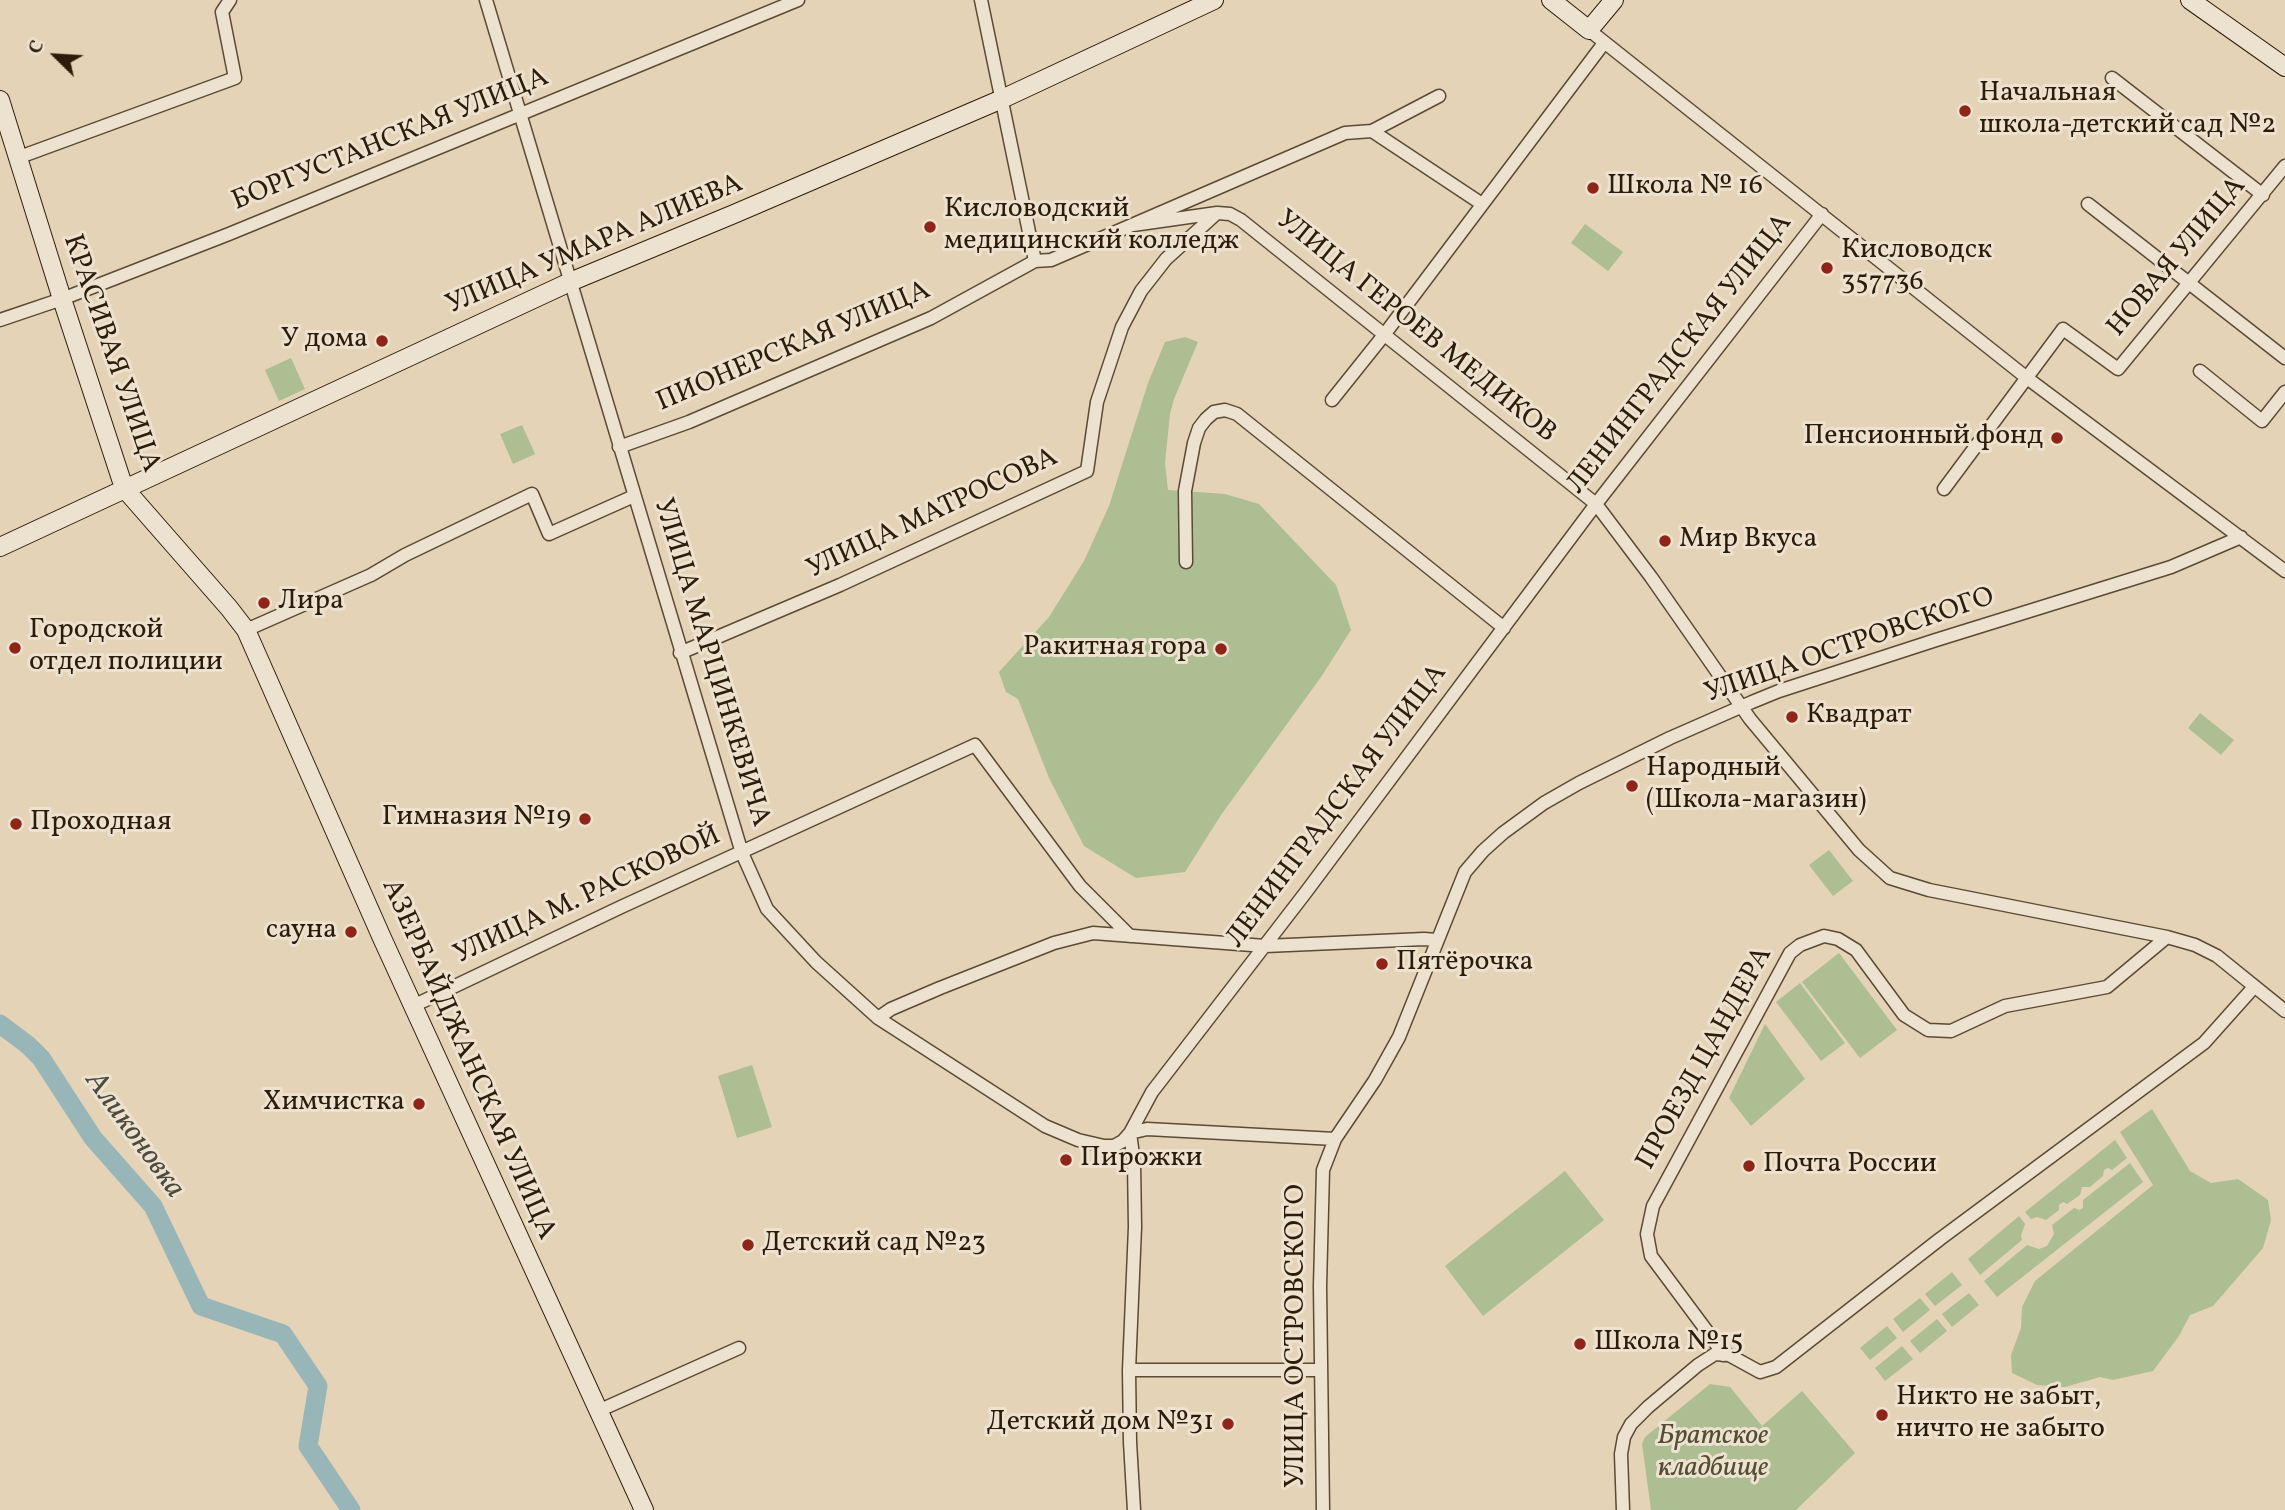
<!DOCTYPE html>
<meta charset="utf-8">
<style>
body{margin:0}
#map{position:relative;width:2285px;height:1510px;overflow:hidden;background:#e4d3b6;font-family:Vollkorn,serif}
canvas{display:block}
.north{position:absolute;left:21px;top:21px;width:70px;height:70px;-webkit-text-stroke:5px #ede2d0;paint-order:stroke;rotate:294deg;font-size:19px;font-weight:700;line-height:28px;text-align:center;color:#2d1d08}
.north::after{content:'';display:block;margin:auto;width:24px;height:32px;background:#2d1d08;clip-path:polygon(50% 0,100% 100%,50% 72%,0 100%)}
</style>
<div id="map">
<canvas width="2285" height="1510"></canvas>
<div class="north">С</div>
</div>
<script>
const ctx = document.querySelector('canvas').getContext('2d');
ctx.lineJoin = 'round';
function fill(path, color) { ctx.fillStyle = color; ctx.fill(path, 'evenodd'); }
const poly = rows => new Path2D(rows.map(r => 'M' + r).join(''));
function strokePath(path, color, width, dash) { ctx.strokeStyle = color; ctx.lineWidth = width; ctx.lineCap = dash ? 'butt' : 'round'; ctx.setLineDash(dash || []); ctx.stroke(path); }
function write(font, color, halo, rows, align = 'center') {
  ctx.font = font + ' Vollkorn,serif'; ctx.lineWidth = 6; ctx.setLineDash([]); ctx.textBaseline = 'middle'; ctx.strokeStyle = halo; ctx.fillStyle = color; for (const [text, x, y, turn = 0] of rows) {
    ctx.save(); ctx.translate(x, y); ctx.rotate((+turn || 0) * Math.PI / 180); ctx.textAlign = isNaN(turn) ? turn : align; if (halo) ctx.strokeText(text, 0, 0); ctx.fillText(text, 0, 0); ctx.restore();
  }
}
fill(poly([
 [1585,224,1623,252,1608,271,1571,243],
 [1185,337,1198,342,1174,399,1170,414,1165,463,1168,490,1225,494,1259,504,1336,585,1351,630,1321,677,1221,815,1185,872,1136,878,1084,846,1049,778,1018,699,1006,692,999,672,1049,617,1084,561,1109,506,1148,383,1165,342],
 [291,358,305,389,279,401,265,370],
 [522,425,535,454,513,464,500,434],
 [2200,713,2234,740,2221,755,2188,728],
 [1829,850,1853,881,1833,896,1809,865],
 [1839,953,1897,1030,1860,1058,1802,982],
 [1800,983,1845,1043,1821,1061,1776,1002],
 [1765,1024,1805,1079,1751,1126,1729,1098],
 [752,1065,772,1127,737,1138,718,1076],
 [2152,1109,2190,1171,2211,1183,2238,1179,2268,1200,2271,1220,2263,1248,2213,1306,2190,1315,2179,1336,2153,1371,2113,1380,2100,1377,2065,1387,2037,1385,2012,1373,2011,1355,2021,1328,2022,1307,2035,1281,2153,1185,2120,1132],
 [2115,1140,2127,1158,2112,1170,2108,1168,2104,1170,2103,1176,2090,1187,2082,1187,2080,1195,2067,1204,2063,1202,2059,1205,2059,1210,2046,1220,2037,1217,2031,1219,2025,1212],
 [2130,1163,2143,1182,1997,1297,1984,1281,2027,1245,2039,1249,2047,1246,2054,1234,2052,1225,2074,1208,2080,1210,2083,1208,2083,1200],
 [1565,1171,1604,1220,1483,1316,1445,1266],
 [2019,1216,2025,1224,2021,1235,2022,1240,1980,1275,1968,1259],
 [1952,1272,1962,1285,1935,1306,1925,1294],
 [1969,1293,1979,1305,1952,1327,1942,1314],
 [1920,1298,1930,1310,1903,1332,1893,1319],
 [1937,1319,1947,1331,1920,1353,1910,1341],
 [1887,1326,1897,1338,1870,1360,1860,1348],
 [1902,1346,1913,1359,1885,1381,1875,1368],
 [1710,1384,1730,1387,1762,1426,1802,1391,1855,1453,1796,1510,1651,1510,1642,1444,1645,1437]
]), '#adbe93');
strokePath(poly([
 [0,1024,28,1045,41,1058,93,1138,153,1206,201,1306,283,1334,318,1386,308,1446,351,1510]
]), '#98b6b7', 19);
const street = poly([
 [486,0,742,853,767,909,816,962,878,1018,1045,1126,1078,1140,1104,1146,1114,1146,1123,1141,1130,1133,1152,1092,1306,892,1596,504,1822,214],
 [981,0,1035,261],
 [1589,30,2027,378,2285,571],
 [2112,78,2263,195],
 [1372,131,1482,204],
 [17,158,235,78,222,12,230,0],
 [2088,204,2285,358],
 [1133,225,1217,213,1230,214,1241,220,1596,504,1651,577,1750,719,1859,850,1890,878,1929,890,2167,937,2195,945,2217,956,2285,1011],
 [0,320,62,299,229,234,798,0],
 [2200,371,2262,421,2285,392],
 [1332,400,1384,335,1604,43],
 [619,447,689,422,931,318,1035,261,1051,260,1345,133,1372,131,1439,96],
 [1944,489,2063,329,2118,369,2285,166],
 [1186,562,1185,491,1194,443,1199,428,1206,419,1214,412,1225,410,1237,414,1504,628],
 [246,630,371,575,405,555,532,494,549,534,634,496],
 [680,653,840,585,1087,471,1097,402,1122,327,1141,291,1166,259,1217,213],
 [413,1006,621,907,975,745,1080,886,1130,936],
 [878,1018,891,1009,940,988,1054,943,1093,933,1265,946,1424,939,1437,940],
 [1130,1133,1134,1162,1135,1227,1129,1370,1130,1442,1134,1510],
 [1130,1133,1147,1129,1335,1139],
 [1723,1355,1715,1342,1651,1256,1647,1234,1653,1206,1790,953,1800,945,1824,936,1838,939,1856,950,1904,1015,1928,1030,1951,1031,2005,1006,2107,987,2167,937],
 [1129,1370,1321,1370],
 [598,1411,739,1348],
 [1323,1510,1320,1286,1323,1170,1335,1139,1375,1080,1399,1037,1465,872,1483,851,1503,833,1544,803,1579,783,1670,738,1752,702,1779,691,1936,640,2171,567,2241,537],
 [1623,1510,1621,1454,1624,1437,1631,1424,1648,1407,1698,1365,1715,1354,1729,1355,1760,1372,1776,1367,1940,1239,2204,1043,2254,987]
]);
const secondary = poly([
 [1551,0,1589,30,1614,0],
 [2190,0,2285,67],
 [0,100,62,299,124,488,229,608,246,630,382,938,644,1510],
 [0,547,570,282,734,214,1002,99,1214,0]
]);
strokePath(street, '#5b4a34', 15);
strokePath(secondary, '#2d1d08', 20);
strokePath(street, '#ede2d0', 12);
strokePath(secondary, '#ede2d0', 18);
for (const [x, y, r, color] of [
 [1965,111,7,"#8f2418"],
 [1593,188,7,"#8f2418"],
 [930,227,7,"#8f2418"],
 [1827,268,7,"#8f2418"],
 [382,341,7,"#8f2418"],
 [2057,438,7,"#8f2418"],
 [1665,541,7,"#8f2418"],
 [264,603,7,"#8f2418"],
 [15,648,7,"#8f2418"],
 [1221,649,7,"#8f2418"],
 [1792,717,7,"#8f2418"],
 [1632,786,7,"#8f2418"],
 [585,819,7,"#8f2418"],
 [16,824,7,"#8f2418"],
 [351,932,7,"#8f2418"],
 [1382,964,7,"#8f2418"],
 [419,1104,7,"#8f2418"],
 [1066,1160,7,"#8f2418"],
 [1749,1166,7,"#8f2418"],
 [748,1245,7,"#8f2418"],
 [1580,1344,7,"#8f2418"],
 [1882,1415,7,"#8f2418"],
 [1228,1424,7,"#8f2418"]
]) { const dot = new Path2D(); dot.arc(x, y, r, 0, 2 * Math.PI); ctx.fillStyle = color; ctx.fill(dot); strokePath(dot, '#ede2d0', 2.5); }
write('28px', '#2d1d08', '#ede2d0', [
 ["Начальная",1979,95],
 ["школа-детский сад №2",1979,127],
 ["Школа № 16",1607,188],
 ["Кисловодский",944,211],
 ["медицинский колледж",944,243],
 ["Кисловодск",1841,252],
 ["357736",1841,284],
 ["У дома",368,341,"right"],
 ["Пенсионный фонд",2043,438,"right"],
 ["Мир Вкуса",1679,541],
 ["Лира",278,603],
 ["Городской",29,632],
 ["отдел полиции",29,664],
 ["Ракитная гора",1207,649,"right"],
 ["Квадрат",1806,717],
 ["Народный",1646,770],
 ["(Школа-магазин)",1646,802],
 ["Гимназия №19",571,819,"right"],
 ["Проходная",30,824],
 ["сауна",337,932,"right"],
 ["Пятёрочка",1396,964],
 ["Химчистка",405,1104,"right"],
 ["Пирожки",1080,1160],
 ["Почта России",1763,1166],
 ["Детский сад №23",762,1245],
 ["Школа №15",1594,1344],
 ["Никто не забыт,",1896,1399],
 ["ничто не забыто",1896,1431],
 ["Детский дом №31",1214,1424,"right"]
], 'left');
write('28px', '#2d1d08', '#ede2d0', [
 ["БОРГУСТАНСКАЯ УЛИЦА",391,141,-22],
 ["УЛИЦА УМАРА АЛИЕВА",595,246,-23],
 ["НОВАЯ УЛИЦА",2178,258,-50],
 ["УЛИЦА ГЕРОЕВ МЕДИКОВ",1415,328,39],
 ["ПИОНЕРСКАЯ УЛИЦА",794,348,-23],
 ["КРАСИВАЯ УЛИЦА",110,354,71],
 ["ЛЕНИНГРАДСКАЯ УЛИЦА",1681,355,-52],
 ["УЛИЦА МАТРОСОВА",933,515,-25],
 ["УЛИЦА ОСТРОВСКОГО",1850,647,-19],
 ["УЛИЦА МАРЦИНКЕВИЧА",710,663,73],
 ["ЛЕНИНГРАДСКАЯ УЛИЦА",1338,807,-53],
 ["УЛИЦА М. РАСКОВОЙ",588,897,-25],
 ["ПРОЕЗД ЦАНДЕРА",1706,1059,-61],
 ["АЗЕРБАЙДЖАНСКАЯ УЛИЦА",467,1060,66],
 ["УЛИЦА ОСТРОВСКОГО",1298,1336,-90]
]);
write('italic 28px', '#534d32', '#ede2d0', [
 ["Братское",1713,1438],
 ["кладбище",1713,1470]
]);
write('italic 30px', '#4d4b3d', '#ede2d0', [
 ["Аликоновка",133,1136,54]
]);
</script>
